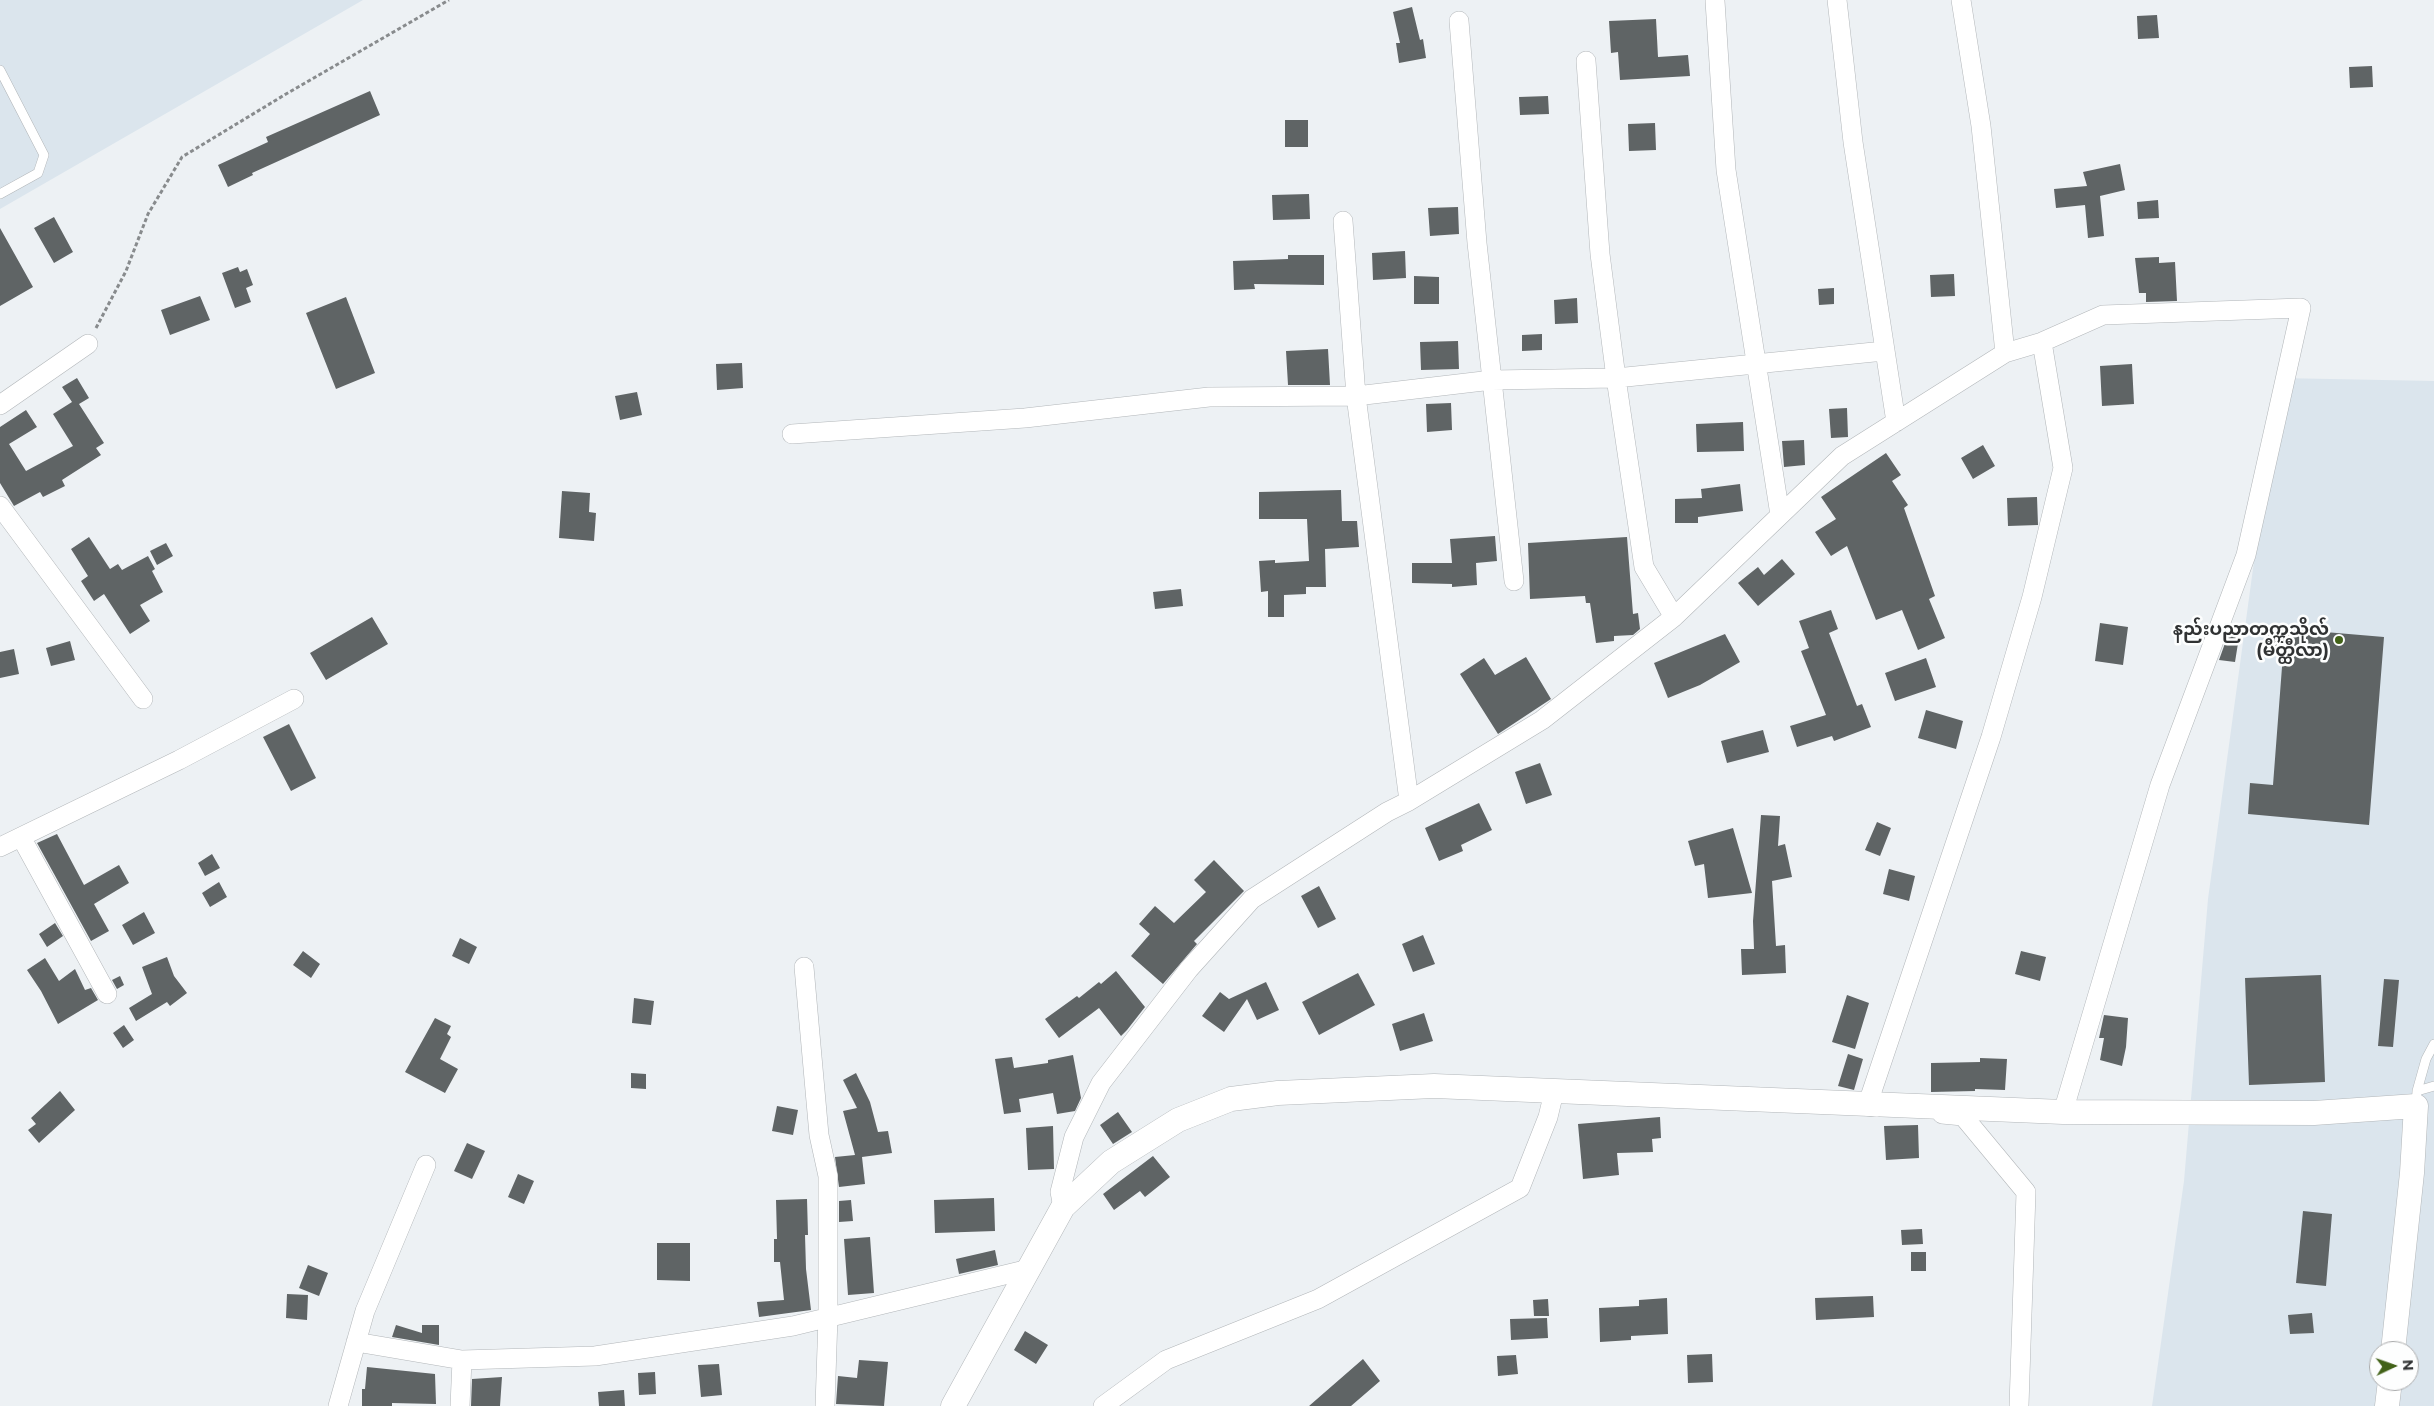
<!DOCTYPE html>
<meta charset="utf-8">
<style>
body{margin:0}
#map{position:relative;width:2434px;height:1406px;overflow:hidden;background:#edf1f4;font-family:Montserrat,sans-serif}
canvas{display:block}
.north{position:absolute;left:2369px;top:1341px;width:50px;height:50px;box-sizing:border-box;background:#fdfefe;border:1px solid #abacad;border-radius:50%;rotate:87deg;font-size:14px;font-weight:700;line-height:20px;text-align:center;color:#303233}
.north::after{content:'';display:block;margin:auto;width:18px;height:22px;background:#426218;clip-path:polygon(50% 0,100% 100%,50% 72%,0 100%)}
</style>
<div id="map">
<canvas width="2434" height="1406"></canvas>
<div class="north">N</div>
</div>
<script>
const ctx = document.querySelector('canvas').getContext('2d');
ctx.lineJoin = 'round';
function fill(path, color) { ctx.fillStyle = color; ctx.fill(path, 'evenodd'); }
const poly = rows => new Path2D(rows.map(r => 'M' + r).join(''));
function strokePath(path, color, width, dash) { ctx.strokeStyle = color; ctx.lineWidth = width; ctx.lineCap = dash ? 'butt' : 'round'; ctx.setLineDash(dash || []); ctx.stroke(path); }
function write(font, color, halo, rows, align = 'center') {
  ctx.font = font + ' Montserrat,"Noto Sans Myanmar",sans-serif'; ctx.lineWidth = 5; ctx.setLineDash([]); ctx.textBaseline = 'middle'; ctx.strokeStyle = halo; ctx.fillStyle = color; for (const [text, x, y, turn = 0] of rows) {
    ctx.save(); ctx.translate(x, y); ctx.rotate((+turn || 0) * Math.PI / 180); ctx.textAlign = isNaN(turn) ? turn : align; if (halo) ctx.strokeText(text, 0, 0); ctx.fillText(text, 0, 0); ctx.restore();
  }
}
fill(poly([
 [0,0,363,0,0,209],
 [2279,378,2434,381,2434,1406,2152,1406,2184,1181,2208,899],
 [2379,1351,2409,1351,2409,1381,2379,1381]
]), '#dbe5ed');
fill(poly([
 [1412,7,1420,40,1423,39,1426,58,1399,63,1396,43,1400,43,1393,12],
 [2157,15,2159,38,2138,39,2137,16],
 [1656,19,1658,57,1688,55,1690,76,1620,80,1618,52,1611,53,1609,21],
 [2372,66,2373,87,2350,88,2349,67],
 [370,91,380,115,252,173,253,175,228,187,218,165,268,142,266,137],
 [1548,96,1549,114,1520,115,1519,97],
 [1285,120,1308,120,1308,147,1285,147],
 [1655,123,1656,150,1629,151,1628,124],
 [2120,164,2125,190,2100,196,2104,236,2088,238,2085,205,2056,208,2054,189,2087,186,2083,172],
 [1309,194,1310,219,1273,220,1272,195],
 [2158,200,2159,218,2138,219,2137,202],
 [1458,207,1459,234,1430,236,1428,208],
 [54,217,73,252,54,263,34,228],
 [0,228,33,287,0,306],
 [1405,251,1406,278,1373,280,1372,253],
 [1288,255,1324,255,1324,285,1254,284,1255,289,1234,290,1233,261,1288,259],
 [2159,257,2159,263,2175,262,2177,301,2146,302,2146,293,2139,293,2135,258],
 [238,267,240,272,247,269,253,285,246,288,251,302,235,308,222,273],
 [1954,274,1955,296,1931,297,1930,275],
 [1414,276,1439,277,1439,304,1414,304],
 [1834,288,1834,304,1819,305,1818,289],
 [200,296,210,320,170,335,161,310],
 [346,297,375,373,336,389,306,313],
 [1577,298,1578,323,1555,324,1554,300],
 [1542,334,1542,350,1522,351,1522,335],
 [1458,341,1459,369,1421,370,1420,342],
 [1328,349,1330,385,1288,385,1286,351],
 [742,363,743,388,717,390,716,364],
 [2132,364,2134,404,2102,406,2100,366],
 [77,378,89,398,79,404,104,443,96,448,101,455,62,480,65,486,43,497,40,492,14,506,0,483,0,427,26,410,37,427,9,444,26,471,73,446,53,414,72,402,62,387],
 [637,392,642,415,620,420,615,396],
 [1451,403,1452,430,1427,432,1426,404],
 [1847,408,1848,437,1831,438,1829,409],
 [1743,422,1744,451,1697,452,1696,424],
 [1804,440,1805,465,1784,467,1782,441],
 [1983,445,1995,466,1973,479,1961,458],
 [1886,453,1901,475,1892,481,1908,505,1904,508,1935,596,1929,599,1945,638,1918,650,1902,610,1876,620,1847,546,1831,556,1815,532,1836,519,1821,497],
 [1740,484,1743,511,1698,517,1698,523,1675,523,1675,499,1702,498,1701,489],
 [1341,490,1342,521,1357,521,1359,547,1325,549,1326,587,1306,587,1306,594,1284,595,1284,617,1268,617,1268,591,1261,592,1259,561,1275,560,1275,563,1309,561,1307,519,1259,519,1259,492],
 [562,491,590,493,589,512,596,513,594,541,559,538],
 [2037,497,2038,525,2008,526,2007,498],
 [1495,536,1497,561,1476,563,1477,585,1452,587,1452,584,1412,583,1412,563,1452,563,1450,539],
 [89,537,110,569,118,564,122,570,148,556,155,569,152,571,163,592,140,605,150,621,130,634,104,594,94,601,81,581,88,576,71,549],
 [1627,537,1633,614,1638,613,1640,629,1633,635,1614,636,1614,641,1596,643,1590,603,1586,603,1585,596,1530,599,1528,543],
 [166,543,173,556,157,565,150,551],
 [1782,559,1795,574,1758,606,1738,583,1758,567,1764,575],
 [1181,589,1183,606,1155,609,1153,592],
 [1831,610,1838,629,1829,633,1857,706,1862,704,1871,727,1834,741,1832,736,1797,747,1790,726,1826,715,1801,651,1809,648,1799,621],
 [372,617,388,644,326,680,310,653],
 [2100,623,2128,627,2123,665,2095,661],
 [2266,627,2384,637,2369,825,2248,814,2250,783,2273,785,2283,654,2264,652],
 [1725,634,1740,662,1700,685,1668,698,1654,663],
 [2228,635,2239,637,2235,662,2219,660],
 [70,641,75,660,51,666,46,648],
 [14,649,19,674,0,678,0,652],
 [1526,657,1551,699,1498,734,1460,674,1484,658,1495,675],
 [1926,658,1936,687,1895,701,1885,673],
 [1926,710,1963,721,1956,749,1918,738],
 [289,724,316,778,291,791,263,737],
 [1763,730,1769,752,1727,763,1721,741],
 [1540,763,1552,795,1526,804,1515,772],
 [1479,803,1492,830,1461,845,1463,851,1439,861,1425,828],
 [1761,815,1780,816,1778,846,1785,844,1792,877,1772,881,1776,946,1785,945,1786,973,1742,975,1741,949,1754,949,1753,921],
 [1877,822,1891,828,1880,856,1865,850],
 [1733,828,1752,893,1708,898,1704,864,1695,866,1688,841],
 [57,834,84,885,119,865,129,883,94,904,109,931,91,941,37,843],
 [212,854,220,868,205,876,198,863],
 [1214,860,1244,891,1194,941,1197,944,1163,984,1131,956,1150,934,1139,924,1155,906,1174,923,1206,892,1194,880],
 [1889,869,1915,876,1909,901,1883,894],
 [219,882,227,897,210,907,202,893],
 [1319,886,1336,919,1318,928,1301,896],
 [144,912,155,933,133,945,122,925],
 [55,923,63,936,47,947,39,934],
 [1423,935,1435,964,1413,972,1402,944],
 [460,938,477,947,469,964,452,956],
 [303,951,320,964,311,978,293,965],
 [2021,951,2046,957,2040,981,2015,974],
 [167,957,174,976,187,993,170,1006,167,1002,136,1021,129,1008,152,994,142,967],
 [45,958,59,981,75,969,85,990,91,988,98,1000,58,1024,41,991,27,970],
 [1116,971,1145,1007,1127,1030,1121,1036,1099,1008,1059,1038,1045,1019,1077,996,1079,998,1099,982,1101,984],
 [1358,973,1375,1005,1319,1035,1302,1002],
 [2321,975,2325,1082,2249,1085,2245,978],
 [120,976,124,985,117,989,112,980],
 [2384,979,2399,980,2393,1047,2378,1046],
 [1266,982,1279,1010,1257,1020,1247,999,1224,1032,1202,1016,1220,992,1229,999],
 [1847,995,1869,1003,1855,1049,1832,1042],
 [634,998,654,1001,651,1025,632,1023],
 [1424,1013,1433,1041,1400,1051,1392,1024],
 [2104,1015,2128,1018,2126,1047,2122,1066,2100,1060,2104,1038,2099,1038],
 [435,1018,451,1026,447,1034,451,1037,440,1059,458,1069,445,1093,405,1072],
 [124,1025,134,1040,123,1048,113,1033],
 [1848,1054,1863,1059,1854,1090,1838,1086],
 [1073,1055,1081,1098,1075,1111,1057,1114,1053,1093,1019,1099,1021,1112,1004,1114,995,1059,1012,1057,1014,1068,1048,1063,1048,1060],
 [1980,1058,2007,1059,2005,1090,1975,1089,1975,1091,1931,1092,1931,1063,1980,1062],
 [631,1073,646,1074,646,1089,631,1088],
 [856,1073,870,1102,878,1132,888,1131,892,1153,862,1157,865,1184,839,1187,835,1157,855,1155,843,1111,857,1108,843,1080],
 [60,1091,75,1110,39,1143,28,1130,36,1124,31,1118],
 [777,1106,798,1110,793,1135,772,1131],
 [1118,1112,1132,1132,1113,1144,1100,1125],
 [1660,1117,1661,1138,1652,1139,1653,1152,1617,1153,1619,1175,1583,1179,1578,1124],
 [1918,1125,1919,1158,1886,1160,1884,1126],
 [1053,1126,1054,1169,1028,1170,1026,1128],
 [467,1143,485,1151,472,1179,454,1171],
 [1153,1156,1170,1177,1145,1197,1140,1191,1114,1210,1103,1194],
 [518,1174,534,1181,524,1204,508,1197],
 [994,1198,995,1231,935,1233,934,1200],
 [807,1199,808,1235,805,1235,806,1269,811,1310,759,1317,757,1302,784,1300,780,1262,774,1262,774,1239,777,1239,776,1200],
 [851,1200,853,1221,839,1222,839,1201],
 [2303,1211,2332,1214,2326,1286,2296,1283],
 [1922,1229,1923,1244,1902,1245,1901,1230],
 [870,1237,874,1293,848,1295,844,1239],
 [657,1243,690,1243,690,1281,657,1280],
 [995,1250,998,1265,959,1274,956,1259],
 [1911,1252,1926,1252,1926,1271,1911,1271],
 [308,1265,328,1273,319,1296,299,1288],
 [287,1294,308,1295,307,1320,286,1318],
 [1873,1296,1874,1317,1816,1320,1815,1298],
 [1667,1298,1668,1334,1631,1336,1631,1340,1600,1342,1599,1308,1639,1306,1639,1300],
 [1548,1299,1549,1316,1534,1316,1533,1300],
 [2312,1313,2314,1333,2290,1334,2288,1315],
 [1547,1318,1548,1338,1511,1340,1510,1319],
 [396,1325,422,1333,422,1325,439,1325,439,1345,392,1337],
 [1025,1331,1048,1345,1036,1364,1014,1350],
 [1712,1354,1713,1382,1688,1383,1687,1355],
 [1516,1355,1518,1374,1498,1376,1497,1356],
 [1363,1359,1380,1381,1351,1406,1309,1406],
 [859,1360,888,1362,884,1406,836,1404,838,1376,857,1378],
 [719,1364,722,1395,701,1397,698,1365],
 [367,1367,435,1374,436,1404,392,1403,392,1406,362,1406,362,1389,365,1389],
 [655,1372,656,1394,639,1395,638,1373],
 [502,1377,500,1406,471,1406,472,1379],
 [624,1390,625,1406,599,1406,598,1392]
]), '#5f6465');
const service = poly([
 [0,70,44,155,38,173,0,194],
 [2417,1091,2434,1086],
 [2416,1106,2417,1091,2426,1059,2434,1044]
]);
const minor = poly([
 [1837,0,1853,142,1896,422],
 [1961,0,1981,126,2005,353],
 [1715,1,1726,170,1780,515],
 [1459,21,1477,243,1514,581],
 [1586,61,1600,254,1616,378,1644,567,1674,617],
 [1343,221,1356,396,1409,801],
 [0,405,88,344],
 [792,434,1025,418,1209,397,1356,396,1492,380,1616,378,1884,351],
 [0,506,143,699],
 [21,837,107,994],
 [0,847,179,760,294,699],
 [804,967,819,1135,828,1176,828,1317,825,1406],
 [1877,1107,1867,1106,1991,737,2032,597,2063,468,2042,342],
 [1942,1114,1963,1116,2026,1192,2019,1406],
 [1063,1207,1060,1192,1074,1137,1101,1083,1189,969,1252,899,1387,812,1409,801,1542,720,1674,617,1842,456,2005,353,2042,342,2103,315,2301,308,2246,555,2160,785,2063,1112],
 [356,1342,462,1360,595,1356,793,1326,1029,1269],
 [338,1406,365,1311,426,1165],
 [460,1406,462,1360],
 [1103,1406,1166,1360,1318,1299,1520,1188,1548,1117,1554,1092]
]);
const tertiary = poly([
 [953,1406,1063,1207,1111,1162,1178,1120,1231,1099,1278,1093,1434,1086,2063,1112,2314,1113,2416,1106,2412,1173,2393,1351],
 [2387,1406,2390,1381]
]);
strokePath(service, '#b2b6b9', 10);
strokePath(minor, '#b2b6b9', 20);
strokePath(tertiary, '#b2b6b9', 25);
strokePath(poly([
 [96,328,126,271,148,214,182,157,286,94,449,0]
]), '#888b8d', 3, [4, 2.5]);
strokePath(service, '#fff', 9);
strokePath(minor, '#fff', 19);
strokePath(tertiary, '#fff', 24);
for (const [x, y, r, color] of [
 [2339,640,5,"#426218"]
]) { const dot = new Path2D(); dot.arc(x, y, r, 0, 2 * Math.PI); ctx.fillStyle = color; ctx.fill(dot); strokePath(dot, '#fdfefe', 2); }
write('bold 18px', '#303233', '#fdfefe', [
 ["နည်းပညာတက္ကသိုလ်",2329,630],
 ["(မိတ္ထီလာ)",2329,651]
], 'right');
</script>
